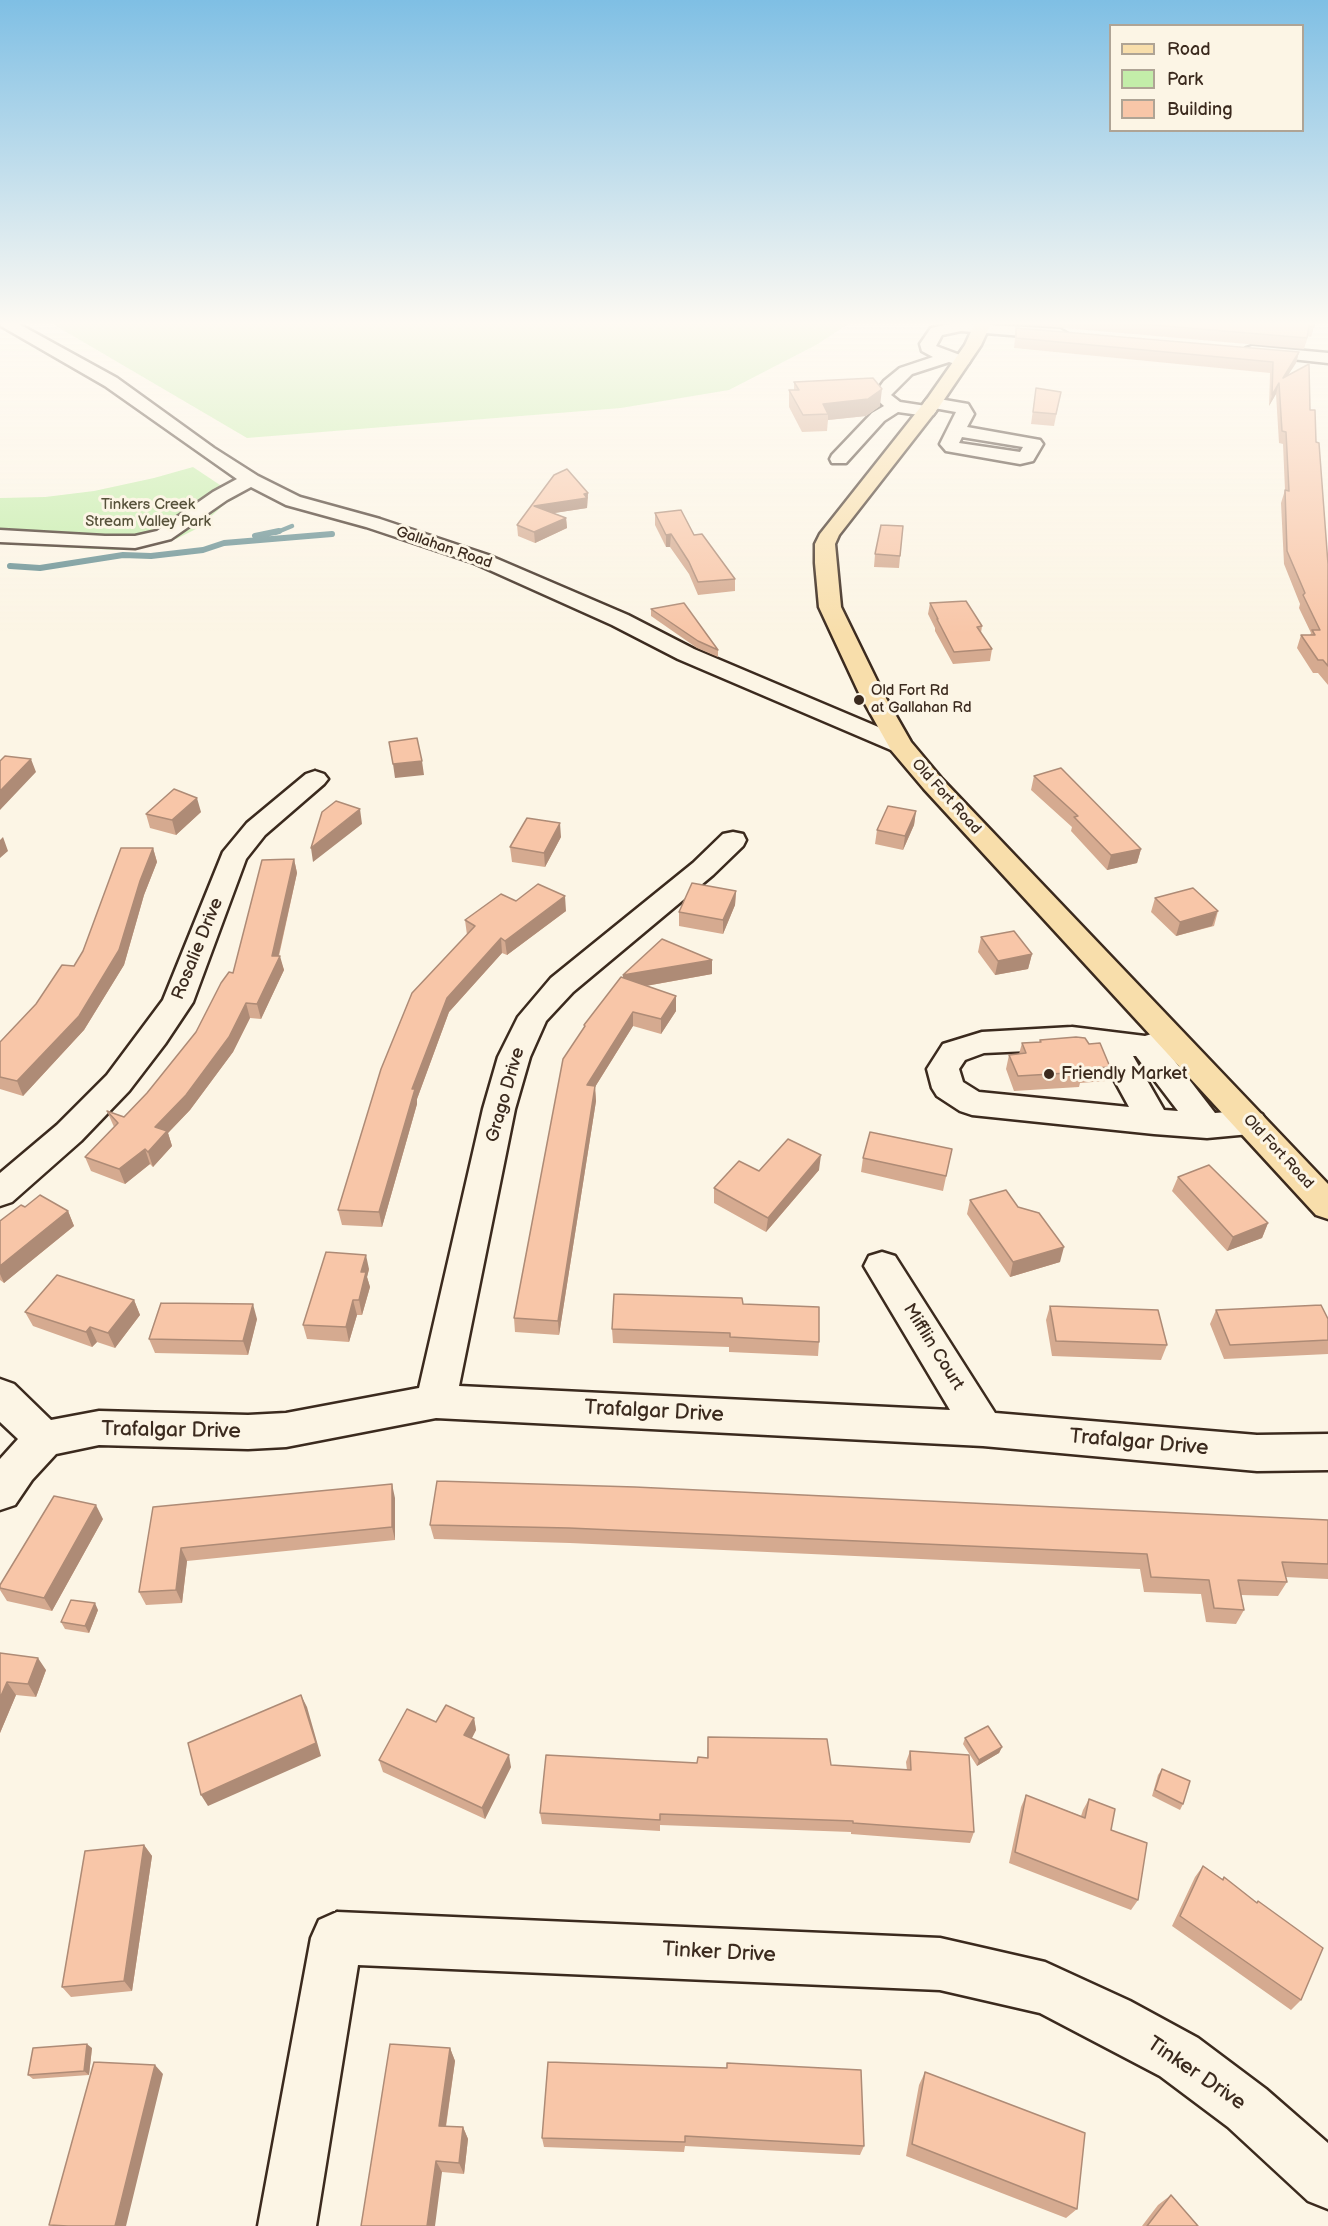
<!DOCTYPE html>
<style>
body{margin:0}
#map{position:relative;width:1328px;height:2226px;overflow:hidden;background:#fcf5e5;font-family:"Balsamiq Sans",sans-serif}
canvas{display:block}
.legend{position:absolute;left:1109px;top:24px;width:195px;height:108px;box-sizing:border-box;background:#fcf5e5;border:2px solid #afa495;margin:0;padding:8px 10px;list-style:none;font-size:18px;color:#3b2a1e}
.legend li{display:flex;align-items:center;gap:12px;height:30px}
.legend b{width:30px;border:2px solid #afa495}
</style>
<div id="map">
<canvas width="1328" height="2226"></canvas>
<ul class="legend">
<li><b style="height:8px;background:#f8deab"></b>Road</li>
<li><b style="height:16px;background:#c3eda9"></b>Park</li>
<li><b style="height:16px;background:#f8c6a8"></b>Building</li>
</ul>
</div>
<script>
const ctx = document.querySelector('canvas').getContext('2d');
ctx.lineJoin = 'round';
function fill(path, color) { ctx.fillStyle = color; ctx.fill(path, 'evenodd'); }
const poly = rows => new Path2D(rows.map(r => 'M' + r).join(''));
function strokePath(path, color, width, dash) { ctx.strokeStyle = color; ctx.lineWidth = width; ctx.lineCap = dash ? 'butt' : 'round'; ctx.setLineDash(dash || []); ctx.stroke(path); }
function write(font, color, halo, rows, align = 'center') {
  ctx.font = font + ' "Balsamiq Sans",sans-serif'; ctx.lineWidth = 6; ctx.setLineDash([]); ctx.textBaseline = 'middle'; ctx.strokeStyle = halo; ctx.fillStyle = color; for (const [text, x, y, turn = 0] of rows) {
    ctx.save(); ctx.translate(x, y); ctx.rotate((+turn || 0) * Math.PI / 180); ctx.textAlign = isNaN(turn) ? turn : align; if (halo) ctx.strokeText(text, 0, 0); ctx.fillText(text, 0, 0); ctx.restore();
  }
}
fill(poly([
 [51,323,850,323,816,345,729,390,621,408,247,438],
 [193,467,238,497,226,503,198,528,176,539,148,546,117,550,0,544,0,498,45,497,94,491,154,478]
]), '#c3eda9');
strokePath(poly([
 [275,533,292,526]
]), '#658e91', 4.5);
strokePath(poly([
 [255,536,279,531],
 [10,566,40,568,123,555,151,556,203,550,224,543,332,534]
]), '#658e91', 6);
const minor = poly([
 [0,323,17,323,117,378,214,448,258,476,300,497,380,519,488,555,628,615,694,649,909,740,912,745,909,750,900,752,891,750,678,659,612,625,474,563,366,527,286,505,251,487,227,500,171,539,135,548,0,542,0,530,105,536,135,536,157,531,213,492,237,479,105,386,1,326,0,323],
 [954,323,1060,329,1068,334,1060,339,961,331,942,335,936,346,968,358,970,361,968,364,962,366,949,362,912,374,891,395,900,402,926,406,924,403,927,399,933,398,968,404,974,414,967,427,1040,440,1043,444,1033,461,1020,464,946,451,940,444,956,412,934,408,936,411,933,415,927,416,898,412,884,421,846,463,832,463,830,459,832,455,872,413,884,406,873,396,884,381,900,368,933,357,922,351,920,344,931,328,954,323],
 [962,437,1023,447,1020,452,959,443,962,437],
 [1252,346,1328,353,1328,363,1246,354,1244,351,1246,348,1252,346],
 [315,771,324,774,328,779,324,784,265,835,246,859,193,1002,165,1044,129,1091,81,1141,12,1202,0,1206,0,1173,57,1125,107,1075,163,1000,223,852,247,823,306,774,315,771],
 [733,832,743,834,746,840,743,846,713,875,573,992,546,1021,530,1057,515,1109,459,1386,950,1410,864,1266,869,1256,882,1252,895,1256,995,1413,1257,1435,1328,1434,1328,1470,1257,1471,983,1446,436,1418,286,1447,248,1449,99,1445,56,1454,32,1480,15,1505,0,1510,0,1459,18,1439,0,1422,0,1379,14,1384,51,1420,99,1411,248,1415,286,1413,419,1388,483,1109,498,1057,518,1017,551,978,693,863,723,834,733,832],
 [1072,1027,1145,1036,1171,1028,1182,1032,1187,1039,1182,1046,1167,1051,1215,1113,1250,1110,1262,1114,1267,1122,1262,1130,1250,1134,1207,1138,1154,1134,972,1115,960,1111,937,1096,932,1088,927,1069,943,1044,982,1032,1072,1027],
 [1072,1049,1099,1052,1129,1107,979,1092,963,1082,959,1069,965,1060,984,1053,1072,1049],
 [1133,1056,1136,1056,1178,1111,1164,1110,1133,1056],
 [337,1912,940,1938,1045,1962,1130,2001,1198,2038,1266,2089,1328,2143,1328,2209,1308,2201,1228,2127,1160,2076,1040,2013,940,1990,358,1965,316,2226,258,2226,311,1938,319,1920,337,1912]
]);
const major = poly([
 [975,323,991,323,981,345,939,407,839,535,835,544,841,607,883,693,911,742,942,779,1328,1184,1328,1219,1316,1215,924,789,891,750,859,693,819,607,815,563,815,544,820,534,927,399,965,345,975,323]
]);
strokePath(minor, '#3b2a1e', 5);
strokePath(major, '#3b2a1e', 5);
fill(minor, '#fcf5e5');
fill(major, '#f8deab');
fill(poly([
 [1019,323,1314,323,1314,327,1311,337,1308,336,1304,349,1019,324],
 [1016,328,1299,352,1296,363,1288,375,1310,410,1316,442,1328,564,1328,685,1318,673,1313,673,1297,648,1301,635,1310,635,1311,633,1299,608,1300,604,1284,564,1281,503,1285,490,1283,444,1279,443,1276,394,1269,406,1270,373,1014,348],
 [794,382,880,406,866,416,828,420,827,431,802,432,789,407,789,390,794,390],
 [1036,388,1061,392,1054,426,1031,424],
 [588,493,587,508,554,513,566,518,567,528,535,543,518,536,517,525],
 [655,513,694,535,735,579,735,591,698,595,689,574,670,547,666,547,655,525],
 [903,526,899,568,874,567,875,554],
 [930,603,982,626,981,633,992,649,990,661,953,664,935,631,935,628,928,614],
 [651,609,718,650,718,657,697,648,651,616],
 [1034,776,1141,849,1137,863,1107,870,1071,831,1072,827,1031,790],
 [916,811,914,825,903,850,875,844,877,830],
 [201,812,176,835,150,828,146,814],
 [561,837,545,867,512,862,510,847],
 [153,848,157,862,144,895,124,965,84,1030,23,1096,0,1089,0,1042,74,966],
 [294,859,297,873,279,956,284,970,261,1019,250,1018,233,1052,190,1110,168,1133,172,1146,153,1167,150,1164,125,1184,91,1171,85,1157,114,1127,107,1111,124,1117,147,1093,196,1032,233,973],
 [736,891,735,905,723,934,679,926,679,912],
 [1155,898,1218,911,1214,926,1176,936,1151,912],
 [516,901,566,911,507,955,502,953,449,1012,417,1099,417,1104,382,1227,342,1225,338,1210,467,935,465,920],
 [981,937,1032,954,1028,969,995,975,978,952],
 [712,960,712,974,646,986,676,1011,661,1034,633,1026,595,1087,596,1101,559,1335,515,1332,514,1318,584,1028,584,1025,623,977,623,975],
 [1040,1040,1089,1044,1110,1067,1106,1081,1080,1083,1079,1087,1014,1091,1006,1069,1009,1055,1019,1054,1022,1043,1039,1042],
 [952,1149,943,1191,861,1172,863,1158],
 [819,1170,766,1232,714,1203,714,1188,759,1171],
 [1178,1177,1268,1223,1262,1238,1227,1251,1172,1191],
 [970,1200,1018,1207,1060,1262,1010,1277,967,1214],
 [25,1207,68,1211,74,1226,4,1283,0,1280,0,1221],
 [369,1269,367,1277,370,1287,362,1315,357,1315,349,1342,307,1339,303,1325],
 [134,1300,140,1315,115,1348,97,1342,92,1347,33,1326,25,1312],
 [743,1304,819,1342,818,1356,729,1352,729,1347,613,1343,612,1329],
 [1050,1306,1167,1345,1161,1360,1052,1356,1046,1320],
 [1216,1310,1328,1319,1328,1354,1224,1359,1210,1324],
 [257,1319,248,1355,155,1353,149,1339],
 [395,1498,395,1540,187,1561,182,1603,146,1605,139,1592,153,1507],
 [103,1519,52,1611,7,1601,0,1590,0,1585],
 [1328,1520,1328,1579,1285,1577,1287,1582,1278,1596,1241,1595,1244,1610,1236,1624,1206,1622,1201,1594,1144,1592,1140,1569,570,1543,434,1539,430,1525],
 [98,1610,89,1633,65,1629,61,1622],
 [0,1653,46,1670,36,1697,16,1695,0,1733],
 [474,1718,476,1730,472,1738,511,1767,485,1819,383,1772,379,1760,436,1722],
 [708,1737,831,1765,907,1770,906,1762,910,1751,974,1832,970,1843,851,1834,851,1832,660,1825,660,1831,542,1824,540,1813,697,1763,707,1758],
 [965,1738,1002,1747,999,1753,977,1766,963,1744],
 [1162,1769,1183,1804,1180,1810,1152,1796,1158,1775],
 [1026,1795,1081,1816,1083,1810,1089,1799,1111,1830,1138,1900,1131,1910,1009,1863,1021,1807],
 [144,1845,152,1856,132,1991,71,1997,62,1987],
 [1203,1866,1222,1879,1224,1877,1257,1903,1258,1901,1301,2000,1291,2010,1172,1926,1195,1877],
 [92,2048,89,2075,33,2079,28,2075],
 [450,2048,455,2061,446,2127,463,2127,468,2139,464,2174,442,2172,361,2226],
 [548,2062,864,2146,860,2155,685,2146,684,2152,544,2147,542,2138],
 [925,2072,1077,2209,1066,2218,906,2156,919,2085],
 [1171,2195,1198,2226,1142,2226,1158,2205]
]), '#d5aa90');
fill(poly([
 [1299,352,1296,363,1279,389,1283,378],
 [1279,383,1276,394,1269,406,1272,395],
 [882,389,880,406,866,416,828,420,828,414,823,404],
 [588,493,587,508,535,516,534,506],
 [566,518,567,528,535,543,534,532],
 [671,534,670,547,666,547,666,535],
 [31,759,36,772,0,810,0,791],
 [422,761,424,775,395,778,393,764],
 [197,798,201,812,176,835,172,820],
 [360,809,362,824,313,862,311,848],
 [916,811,914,825,903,850,905,836],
 [560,823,561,837,545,867,544,853],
 [3,837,8,851,0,858,0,840],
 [153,848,157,862,144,895,124,965,84,1030,23,1096,17,1081,140,881],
 [1141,849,1137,863,1107,870,1111,855],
 [294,859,297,873,277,962,280,956,284,970,261,1019,257,1004,272,956],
 [736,891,735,905,723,934,723,920],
 [565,896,566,911,507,955,505,941],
 [1217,912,1212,926,1176,936,1180,922],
 [501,938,502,953,449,1012,417,1099,417,1104,382,1227,379,1212,412,1089,447,998],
 [1032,954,1028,969,995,975,998,961],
 [712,960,712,974,623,990,623,975],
 [676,996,676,1011,661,1034,661,1019],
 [246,1003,250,1018,233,1052,190,1110,168,1133,172,1146,153,1167,148,1152,155,1127],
 [633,1012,633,1026,595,1087,596,1101,559,1335,558,1321,587,1085],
 [145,1149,150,1164,125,1184,119,1169],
 [821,1155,819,1170,766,1232,768,1218],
 [68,1211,74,1226,4,1283,0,1274,0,1266],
 [1268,1223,1262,1238,1227,1251,1233,1237],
 [1064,1247,1060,1262,1010,1277,1013,1262],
 [366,1255,369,1269,367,1277,370,1287,362,1315,359,1300,361,1272],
 [134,1300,140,1315,115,1348,108,1333],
 [353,1300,357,1315,349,1342,346,1327],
 [253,1304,257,1319,248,1355,243,1341],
 [90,1327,97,1342,92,1347,86,1332],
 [392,1484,395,1498,395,1540,392,1527],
 [96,1505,103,1519,52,1611,44,1598],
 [181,1548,187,1561,182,1603,176,1590],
 [95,1603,98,1610,89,1633,85,1626],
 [38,1658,46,1670,36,1697,28,1684],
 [7,1682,16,1695,0,1733,0,1698],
 [301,1695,307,1707,321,1756,208,1806,201,1795],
 [474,1718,476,1730,467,1747,464,1735],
 [1002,1747,999,1753,977,1766,979,1760],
 [509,1755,511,1767,485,1819,482,1808],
 [144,1845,152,1856,132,1991,124,1981],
 [87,2044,92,2048,89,2075,84,2071],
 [450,2048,455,2061,444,2138,439,2126],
 [155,2065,163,2074,126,2226,115,2226],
 [463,2127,468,2139,464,2174,459,2163],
 [436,2161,442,2172,435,2226,427,2226]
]), '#ae8b76');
const building = poly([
 [1129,323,1314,323,1314,327,1309,326,1307,338,1129,323],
 [1016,328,1299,352,1283,378,1309,364,1310,410,1315,410,1316,442,1319,443,1328,564,1328,666,1323,660,1318,660,1301,635,1315,635,1312,630,1320,630,1303,595,1305,593,1287,551,1285,490,1289,491,1286,432,1282,431,1279,383,1272,395,1273,362,1016,338,1016,328],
 [873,378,882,389,868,399,823,404,828,414,803,415,789,390,799,390,794,382,873,378],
 [1036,388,1061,392,1056,414,1033,412,1036,388],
 [567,469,588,493,584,494,587,498,534,506,566,518,534,532,517,525,554,475,567,469],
 [681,510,694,535,702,534,735,579,698,582,689,562,671,534,666,535,655,513,681,510],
 [881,525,903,526,900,556,875,554,881,525],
 [966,601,982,626,977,627,992,649,954,652,937,619,938,619,930,603,966,601],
 [684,603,718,650,698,641,651,609,684,603],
 [417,738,422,761,393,764,389,742,417,738],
 [5,756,31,759,0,791,0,761,5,756],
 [1061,768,1141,849,1111,855,1074,817,1078,816,1034,776,1061,768],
 [174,789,197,798,172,820,146,814,174,789],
 [336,801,360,809,311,848,322,812,336,801],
 [888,806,916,811,905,836,877,830,888,806],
 [527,818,560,823,544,853,510,847,527,818],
 [121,848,153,848,140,881,119,950,79,1016,17,1081,0,1077,0,1042,36,1004,62,965,74,966,83,951,121,848],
 [294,859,272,956,280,956,257,1004,246,1003,229,1037,186,1095,155,1127,167,1131,148,1152,145,1149,119,1169,85,1157,118,1123,107,1111,124,1117,147,1093,196,1032,221,983,229,972,233,973,262,860,294,859],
 [692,883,736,891,723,920,679,912,692,883],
 [538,884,565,896,505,941,501,938,447,998,412,1089,415,1089,379,1212,338,1210,381,1069,412,993,475,926,465,920,501,894,516,901,538,884],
 [1193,888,1218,911,1180,922,1155,898,1193,888],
 [1014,931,1032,954,998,961,981,937,1014,931],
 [662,939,712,960,623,975,662,939],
 [621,977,676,996,661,1019,633,1012,587,1085,595,1086,558,1321,514,1318,563,1059,585,1026,584,1025,621,977],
 [1076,1037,1085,1038,1089,1044,1100,1043,1110,1067,1082,1069,1084,1072,1018,1076,1009,1055,1026,1053,1022,1043,1041,1042,1040,1040,1076,1037],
 [870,1132,952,1149,946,1176,863,1158,870,1132],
 [788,1139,821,1155,768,1218,714,1188,739,1161,759,1171,788,1139],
 [1209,1165,1268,1223,1233,1237,1178,1177,1209,1165],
 [1006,1190,1018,1207,1039,1213,1064,1247,1013,1262,970,1200,1006,1190],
 [40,1195,68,1211,0,1266,0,1221,21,1205,25,1207,40,1195],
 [326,1252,366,1255,361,1272,366,1272,359,1300,353,1300,346,1327,303,1325,326,1252],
 [57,1275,134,1300,108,1333,90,1327,86,1332,25,1312,57,1275],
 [614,1294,742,1298,743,1304,819,1307,819,1342,730,1337,730,1333,612,1329,614,1294],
 [161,1303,253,1304,243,1341,149,1339,161,1303],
 [1321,1305,1328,1319,1328,1340,1230,1345,1216,1310,1321,1305],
 [1050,1306,1158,1310,1167,1345,1056,1341,1050,1306],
 [437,1481,635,1487,1328,1520,1328,1564,1282,1562,1287,1582,1238,1580,1244,1610,1214,1608,1209,1580,1151,1577,1147,1554,569,1528,430,1525,437,1481],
 [392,1484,392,1527,181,1548,176,1590,139,1592,153,1507,392,1484],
 [54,1496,96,1505,44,1598,0,1588,0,1585,54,1496],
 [71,1600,95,1603,85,1626,61,1622,71,1600],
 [0,1653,38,1658,28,1684,7,1682,0,1698,0,1653],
 [301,1695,316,1743,201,1795,188,1743,301,1695],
 [446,1705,474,1718,464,1735,509,1755,482,1808,379,1760,407,1709,436,1722,446,1705],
 [988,1726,1002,1747,979,1760,965,1738,988,1726],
 [708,1737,827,1739,831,1765,911,1770,910,1751,969,1755,974,1832,853,1823,853,1821,660,1814,660,1820,540,1813,546,1755,697,1763,698,1757,708,1758,708,1737],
 [1162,1769,1190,1781,1183,1804,1155,1790,1162,1769],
 [1026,1795,1085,1818,1089,1799,1115,1809,1111,1830,1147,1843,1138,1900,1015,1852,1026,1795],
 [144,1845,124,1981,62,1987,85,1851,144,1845],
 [1203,1866,1223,1880,1224,1877,1257,1903,1258,1901,1323,1948,1301,2000,1180,1916,1203,1866],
 [87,2044,84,2071,28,2075,33,2048,87,2044],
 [390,2044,450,2048,439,2126,463,2127,459,2163,436,2161,427,2226,361,2226,390,2044],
 [94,2062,155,2065,115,2226,68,2226,49,2225,94,2062],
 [548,2062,727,2068,727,2063,861,2070,864,2146,685,2136,685,2142,542,2138,548,2062],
 [925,2072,1085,2133,1077,2209,912,2144,925,2072],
 [1171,2195,1198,2226,1147,2226,1171,2195]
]);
fill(building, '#f8c6a8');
strokePath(building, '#ae8b76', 1.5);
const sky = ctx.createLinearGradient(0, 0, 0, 634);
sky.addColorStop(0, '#7fbfe4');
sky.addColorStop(0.51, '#fefaf3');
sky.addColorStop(1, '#fefaf300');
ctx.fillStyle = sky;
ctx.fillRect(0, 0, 1328, 634);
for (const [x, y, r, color] of [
 [859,700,6,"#3b2a1e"],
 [1049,1074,6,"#3b2a1e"]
]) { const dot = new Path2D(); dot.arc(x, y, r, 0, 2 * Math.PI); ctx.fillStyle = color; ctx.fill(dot); strokePath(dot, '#fcf5e5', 2); }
write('15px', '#56513a', '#fcf5e5', [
 ["Tinkers Creek",148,505],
 ["Stream Valley Park",148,522]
]);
write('15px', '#3b2a1e', '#fcf5e5', [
 ["Gallahan Road",444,548,19],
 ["Old Fort Road",946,797,48],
 ["Old Fort Road",1278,1152,47]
]);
write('15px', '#3b2a1e', '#fcf5e5', [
 ["Old Fort Rd",871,691],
 ["at Gallahan Rd",871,708]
], 'left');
write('18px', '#3b2a1e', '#fcf5e5', [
 ["Rosalie Drive",198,949,-68],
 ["Grago Drive",506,1095,-74],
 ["Mifflin Court",933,1347,58]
]);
write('18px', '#3b2a1e', '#fcf5e5', [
 ["Friendly Market",1061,1074]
], 'left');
write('21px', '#3b2a1e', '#fcf5e5', [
 ["Trafalgar Drive",654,1412,3],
 ["Trafalgar Drive",171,1431,1],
 ["Trafalgar Drive",1139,1443,5],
 ["Tinker Drive",719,1953,3],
 ["Tinker Drive",1196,2074,34]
]);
</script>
